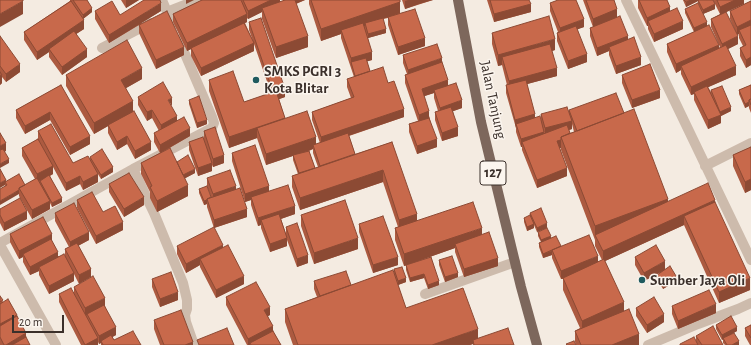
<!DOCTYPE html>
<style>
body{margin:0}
#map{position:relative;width:751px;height:345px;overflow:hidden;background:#f4ebe1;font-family:"Alegreya Sans",sans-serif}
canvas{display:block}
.scale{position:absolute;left:12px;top:315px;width:52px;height:18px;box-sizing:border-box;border:2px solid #3b302b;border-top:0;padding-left:5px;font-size:12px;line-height:14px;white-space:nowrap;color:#3b302b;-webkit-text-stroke:3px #fbf5ee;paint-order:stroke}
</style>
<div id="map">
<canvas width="751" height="345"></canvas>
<div class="scale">20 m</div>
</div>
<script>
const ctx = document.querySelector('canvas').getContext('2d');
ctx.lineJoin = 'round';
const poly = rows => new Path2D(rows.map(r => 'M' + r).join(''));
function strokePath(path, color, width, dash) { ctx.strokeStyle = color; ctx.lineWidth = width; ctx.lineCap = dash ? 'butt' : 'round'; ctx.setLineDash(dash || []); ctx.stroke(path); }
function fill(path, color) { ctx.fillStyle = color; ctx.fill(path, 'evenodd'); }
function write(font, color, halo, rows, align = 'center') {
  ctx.font = font + ' "Alegreya Sans",sans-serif'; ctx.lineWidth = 3; ctx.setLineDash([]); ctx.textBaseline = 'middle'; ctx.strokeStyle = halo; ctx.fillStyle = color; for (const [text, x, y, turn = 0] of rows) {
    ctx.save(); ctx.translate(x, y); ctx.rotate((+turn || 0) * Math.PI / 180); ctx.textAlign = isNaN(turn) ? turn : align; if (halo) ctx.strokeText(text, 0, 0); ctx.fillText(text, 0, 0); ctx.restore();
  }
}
strokePath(poly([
 [425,294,515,262]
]), '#cdbbac', 10);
strokePath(poly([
 [162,0,172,24],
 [626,0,751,260],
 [167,12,197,0],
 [102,48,150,23],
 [705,166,751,143],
 [133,169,154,213,183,283,187,300,187,309,185,315,186,322,194,345],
 [0,243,133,169,212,128,214,123,212,117,179,40],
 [0,245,56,345],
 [648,345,698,324,738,309,751,303]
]), '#cdbbac', 10);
strokePath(poly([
 [458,0,481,122,521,287,537,345]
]), '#7d675c', 10);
fill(poly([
 [70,0,87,0,92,12,83,19,84,29,76,34,87,57,62,75,49,57,49,52,37,60,24,40,24,32,70,1],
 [121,0,139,0,126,8],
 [202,0,280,0,280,2,285,0,305,0,296,4,308,47,276,58,262,19,262,12,248,19,247,18,247,22,245,23,253,41,249,30,249,22,285,97,279,99,285,119,316,144,320,143,312,120,312,112,351,98,347,87,347,79,354,77,341,38,341,34,321,41,309,4,309,0,400,0,400,13,425,46,398,55,388,25,388,18,383,19,386,33,368,38,372,60,367,61,370,72,388,83,404,117,349,136,355,154,392,142,417,221,482,235,498,266,464,277,455,252,455,248,404,266,395,240,395,228,398,227,383,182,300,210,292,187,292,176,298,174,293,160,293,156,266,165,257,138,229,148,209,91,209,80,244,102,271,93,254,44,254,51,201,76,191,56,191,49,187,51,173,22,173,14],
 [313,149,313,153,318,167,315,168,309,151],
 [402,0,433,0,405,9],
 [487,0,529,0,531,12,494,22],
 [583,0,614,0,617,17,628,40,641,65,616,74,609,55,609,51,597,56,590,36,590,28,593,27],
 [638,0,667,0,670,11,683,29,654,42,648,29,648,26,647,26,638,8],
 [683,0,698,0,698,1,686,7],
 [698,0,713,0,715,9,703,14,698,3],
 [713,0,744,0,744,4,726,12,738,44,728,49,736,75,708,87,711,92,711,90,731,111,721,116,721,123,708,129,694,100,694,94,691,95,681,74,681,70,676,73,667,52,667,44,694,32,685,13,685,9,707,26,719,48,720,47,711,27,711,19,720,14],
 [751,1,751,65,746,68,740,56,740,48,743,46,739,38,739,34,737,35,730,19,730,11],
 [550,3,584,27,577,29,587,62,568,69,557,41,557,33,558,32,550,11],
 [95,11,120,15,161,11,141,23,184,55,156,69,139,33,139,25,109,43,95,19],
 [492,33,555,50,552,51,557,76,527,84,535,118,541,122,541,114,569,114,569,110,624,113,668,202,715,203,750,290,719,303,684,225,605,261,624,311,639,345,576,345,575,342,575,331,580,328,563,290,563,279,561,279,552,258,552,255,543,258,539,247,539,243,541,242,538,236,538,232,551,238,561,246,598,262,602,260,595,246,595,240,561,150,561,148,560,148,567,176,537,188,522,150,522,147,521,147,516,132,516,128,506,93,506,85,507,85,502,65,498,66,492,44],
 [572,124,574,132,570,133,569,130,572,129],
 [0,36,20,72,6,82,2,77,2,83,0,85],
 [403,55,442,63,448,85,462,108,453,111,458,136,442,141,435,120,435,112,438,111,434,98,434,93,424,96,437,147,417,154,409,132,409,124,418,121,405,83,405,75,407,74,403,63],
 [66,75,142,79,126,88,133,111,151,150,135,159,127,144,117,150,108,133,108,126,94,134,66,86],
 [622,75,660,98,632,108,622,83],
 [61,85,90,144,70,155,50,120,25,134,16,118,16,110],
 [751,85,751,113,749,108,749,106,745,108,739,94,739,90],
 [138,97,177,121,190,136,161,153,177,162,195,173,185,178,188,196,157,212,150,198,150,192,141,174,141,163,160,153,154,142,154,133,159,131,152,118,147,121,138,105],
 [189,100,207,124,197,128,189,104],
 [38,131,73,163,90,160,90,157,113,172,101,179,96,171,98,182,83,190,80,184,66,191,53,167,53,174,50,176,62,202,52,207,50,203,50,209,32,219,19,196,19,194,5,186,0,169,6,181,25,185,35,179,22,156,22,148,38,139],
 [204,131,224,163,213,167,212,165,212,171,198,176,189,150,189,142,204,138],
 [751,147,751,190,745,193,733,166,733,155],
 [232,153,269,191,295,214,281,219,286,234,286,227,308,263,297,267,287,240,287,246,270,252,261,228,261,225,258,226,251,205,251,200,245,202,232,161],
 [207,178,236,189,247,217,214,228,207,207,207,204,204,205,199,193,199,189,211,197,207,186],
 [109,184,144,205,124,217,109,192],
 [77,200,123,230,96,244,77,208],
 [0,209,27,219,4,231,0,223],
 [55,213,89,240,78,246,91,269,79,284,74,274,74,281,49,294,39,275,39,271,30,275,23,262,23,257,19,259,10,242,10,234,52,241,58,256,65,256,65,249,69,247,55,221],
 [530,213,547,228,537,232,534,225,534,228,527,231,524,222,524,218,530,216],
 [301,215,358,249,314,264,301,226],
 [359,224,398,265,373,273,359,232],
 [177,246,223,247,244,284,216,298,200,267,200,265,186,273,177,254],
 [431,257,439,285,428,289,424,278,410,282,406,270,406,265],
 [635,257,665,269,676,281,663,289,657,279,657,275,662,271,644,281,635,265],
 [439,260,458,277,445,282,439,265],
 [394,269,406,282,398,285,406,308,478,339,514,345,473,345,473,344,470,345,293,345,285,322,285,309,317,297,314,289,314,281,351,285,394,273],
 [152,279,178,300,160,307,152,287],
 [74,287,105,306,116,335,112,337,114,340,141,345,101,345,101,343,99,344,98,342,98,345,81,345,59,302,59,294,74,292],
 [0,296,3,302,17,316,26,338,30,345,0,345],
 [226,297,270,315,268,316,273,331,281,345,247,345,226,305],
 [672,306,716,313,678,329,672,314],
 [636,308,664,322,647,333,636,316],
 [154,320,193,345,160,345,154,329],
 [716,325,737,331,731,334,739,345,725,345,723,343,723,339,722,340,716,329],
 [751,325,751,345,750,345,745,336,745,328],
 [696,336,723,345,680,345,696,342]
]), '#ac5a40');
fill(poly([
 [126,0,139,0,126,8],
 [186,0,194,0,186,4],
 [271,0,280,0,280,4,262,8,262,12,248,19,248,11],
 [295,0,305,0,295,4],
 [408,0,419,0,419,4,405,9,405,1],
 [419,0,433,0,419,4],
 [691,0,698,0,698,1,686,7,686,2],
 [735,0,744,0,744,4,720,15,720,7],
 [23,1,23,14,0,27,0,14],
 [400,2,400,13,365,25,365,23,365,26,342,33,341,30,341,34,321,41,321,29],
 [161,3,161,11,109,43,109,35],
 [531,4,531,12,494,22,494,14],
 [715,4,715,9,703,14,703,10],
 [670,7,670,15,648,21,648,26,647,26,647,18],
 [92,8,92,12,83,19,83,15],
 [617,9,617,17,593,27,593,19],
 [247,14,247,22,187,51,187,43],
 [584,19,584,27,560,36,560,28],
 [84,20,84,29,50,51,49,49,49,52,37,60,37,52],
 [751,20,751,29,739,30,739,34,737,35,737,27],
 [683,21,683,29,654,42,654,34],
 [707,22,707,27,694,33,694,28],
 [386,29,386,33,368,38,368,34],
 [308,36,308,47,276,58,276,47],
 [628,36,628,44,609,47,609,51,597,56,597,48],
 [738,36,738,44,722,52,722,44],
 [425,38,425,46,398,55,398,47],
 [555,39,555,50,504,65,502,57,502,65,498,66,498,55],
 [254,43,254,51,201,76,201,68],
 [719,45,719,53,681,66,681,70,676,73,676,64],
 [184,47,184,55,156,69,156,60],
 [87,49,87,57,62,75,62,67],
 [372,52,372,60,352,66,351,62,351,58],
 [587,54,587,62,568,69,568,61],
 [641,57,641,65,616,74,616,66],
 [751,57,751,65,746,68,746,60],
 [442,58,442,66,408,78,408,70],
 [20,64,20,72,6,82,6,74],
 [736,66,736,75,695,93,694,92,694,94,691,95,691,87],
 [142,68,142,79,121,91,121,80],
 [557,68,557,76,509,89,509,81],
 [2,75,2,83,0,85,0,76],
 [448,80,448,88,434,90,434,93,422,97,422,89],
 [285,89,285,97,274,101,274,93],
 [660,90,660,98,632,108,632,100],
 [172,98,172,106,168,100],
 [462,100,462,108,440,116,440,108],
 [133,101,133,112,94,134,94,123],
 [749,102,749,106,745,108,745,104],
 [731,107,731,111,721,116,721,123,708,129,708,120,720,115,720,112],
 [404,109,404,117,321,145,321,137],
 [152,110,152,118,147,121,147,112],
 [429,111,429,119,419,123,419,115],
 [50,112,50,120,25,134,25,126],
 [535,114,535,122,516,124,515,128,515,120],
 [177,116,177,124,161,133,161,125],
 [285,118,285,129,257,128,257,138,229,148,229,137],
 [207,120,207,124,197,128,197,123],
 [572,121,572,129,545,137,545,128],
 [458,127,458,136,442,141,442,133],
 [190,128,190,136,160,153,160,145],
 [544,132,544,140,522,142,522,147,521,147,521,139],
 [90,136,90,144,70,155,70,147],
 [127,136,127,144,117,150,117,142],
 [316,137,316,148,313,145,313,149,266,165,266,154],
 [437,139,437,147,417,154,417,146],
 [561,140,561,148,557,149,557,141],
 [151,142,151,150,135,159,135,151],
 [6,143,6,151,0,155,0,146],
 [224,155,224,163,213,167,213,159],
 [9,159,9,163,0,168,0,164],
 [212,163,212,171,198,176,198,168],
 [53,166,53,174,37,182,37,174],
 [113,167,113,172,101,179,101,175],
 [567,168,567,176,537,188,537,180],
 [195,169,195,173,182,180,182,176],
 [383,170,383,182,300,210,300,198],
 [98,174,98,182,83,190,83,182],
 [80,176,80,184,66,191,66,183],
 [751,179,751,190,745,193,745,182],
 [6,180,6,184,5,182,5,185,0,188,0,183],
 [188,185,188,196,157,212,157,201],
 [236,186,236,194,213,202,213,194],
 [269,186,269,194,251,197,251,200,245,202,245,194],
 [19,190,19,194,0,205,0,201],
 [144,197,144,205,124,217,124,209],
 [62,198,62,202,52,207,52,203],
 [668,199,668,212,595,235,595,240,595,226],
 [207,200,207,204,204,205,204,201],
 [715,200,715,211,684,216,684,225,603,262,603,251],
 [50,201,50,209,32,219,32,210],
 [295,206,295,214,263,225,261,220,261,225,258,226,258,218],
 [247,209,247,217,214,228,214,220],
 [27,211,27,219,4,231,4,223],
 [417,214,417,225,399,231,399,220],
 [123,222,123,230,96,244,96,236],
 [547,223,547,228,537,232,537,228],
 [534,224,534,228,527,231,527,227],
 [482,228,482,239,455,244,455,248,404,266,404,254],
 [89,232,89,240,70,250,70,242],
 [52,234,52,242,23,254,23,257,19,259,19,251],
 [551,236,551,240,541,244,541,240],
 [287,238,287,246,270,252,270,244],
 [358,238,358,249,314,264,314,253],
 [223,245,223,253,200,259,200,265,186,273,186,264],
 [552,251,552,255,543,258,543,254],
 [58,252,58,261,39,267,39,271,30,275,30,267],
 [308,255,308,263,297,267,297,259],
 [598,256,598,264,561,279,561,271],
 [398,257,398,265,373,273,373,265],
 [498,258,498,266,464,277,464,269],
 [665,261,665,270,644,281,644,273],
 [91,269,91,277,79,284,79,275],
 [74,273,74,281,49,294,49,286],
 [458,273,458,277,445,282,445,277],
 [424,274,424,278,410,282,410,278],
 [244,276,244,284,216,298,216,290],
 [676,276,676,281,663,289,663,285],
 [406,278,406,282,398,285,398,281],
 [750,278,750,290,719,303,719,292],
 [439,281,439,285,428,289,428,285],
 [178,292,178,300,160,307,160,299],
 [105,298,105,306,87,314,87,315,85,316,85,308],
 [624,302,624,313,582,332,582,321],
 [716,304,716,313,678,329,678,321],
 [270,307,270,315,264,318,264,310],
 [664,314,664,322,647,333,647,325],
 [17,315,17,323,0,332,0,324],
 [273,326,273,334,250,343,250,345,248,345,248,339],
 [116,327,116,335,102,343,101,341,101,343,99,344,99,336],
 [737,327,737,331,722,340,722,335],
 [478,329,478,342,473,340,473,344,470,345,432,345],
 [26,333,26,341,20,345,6,345],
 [639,334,639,345,612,345],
 [98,338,98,345,85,345],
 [739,341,739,345,732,345],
 [193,342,193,345,185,345]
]), '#8c4a34');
const building = poly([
 [0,0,23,0,23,1,0,14,0,0],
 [73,0,87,0,92,8,83,15,73,0],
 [144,0,160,0,161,3,109,35,95,11,112,1,120,15,144,0],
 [202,0,241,0,247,14,187,43,173,14,202,0],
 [243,0,271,0,248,11,243,0],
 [285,0,295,0,308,36,276,47,262,8,285,0],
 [311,0,400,0,400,2,321,29,311,0],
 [490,0,529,0,531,4,494,14,490,0],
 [558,0,576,0,584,19,560,28,550,3,558,0],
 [586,0,614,0,617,9,593,19,586,0],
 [639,0,667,0,670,7,647,18,639,0],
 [684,0,691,0,686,2,684,0],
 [698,0,713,0,715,4,703,10,698,0],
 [717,0,735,0,720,7,717,0],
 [71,1,84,20,37,52,24,32,71,1],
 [751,1,751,20,737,27,730,11,751,1],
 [698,3,707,22,694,28,685,9,698,3],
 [677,8,683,21,654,34,648,21,677,8],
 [415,9,425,38,398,47,388,17,415,9],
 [167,11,184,47,156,60,139,25,167,11],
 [726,12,738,36,722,44,711,19,726,12],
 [549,16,555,39,498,55,492,33,549,16],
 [620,16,628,36,597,48,590,28,620,16],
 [261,18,285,89,276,92,276,91,273,92,249,22,261,18],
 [383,18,386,29,368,34,365,23,383,18],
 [244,23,254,43,201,68,191,48,244,23],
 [363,23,372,52,351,58,341,30,363,23],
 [709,25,719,45,676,64,667,44,709,25],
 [751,25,751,57,746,60,740,48,746,45,739,30,751,25],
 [576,26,587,54,568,61,557,33,576,26],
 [74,31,87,49,62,67,49,49,74,31],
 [0,36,20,64,6,74,0,66,0,36],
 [634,37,641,57,616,66,609,47,634,37],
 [127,40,142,68,121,80,133,101,94,123,66,75,127,40],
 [437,44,442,58,408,70,403,55,437,44],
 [550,44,557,68,509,81,502,57,550,44],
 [726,45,736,66,691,87,681,66,726,45],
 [366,58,370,71,355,76,351,62,366,58],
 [442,62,448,80,422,89,429,111,419,115,405,75,442,62],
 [650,64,660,90,632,100,622,75,650,64],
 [383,67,388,83,394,81,404,109,321,137,312,112,354,97,347,79,383,67],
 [233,71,244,102,276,91,285,118,229,137,209,80,233,71],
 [0,72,2,75,0,76,0,72],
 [526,80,535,114,515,120,506,85,526,80],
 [163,82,172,98,168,100,177,116,161,125,152,110,147,112,138,97,163,82],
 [456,83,462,100,440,108,434,90,456,83],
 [61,85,90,136,70,147,50,112,25,126,16,110,61,85],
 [751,85,751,99,749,100,749,102,745,104,739,90,751,85],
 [707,86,721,115,708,120,694,92,707,86],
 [722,86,731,107,720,112,711,90,722,86],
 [616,93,624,113,577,131,569,110,616,93],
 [199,96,207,120,197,123,189,100,199,96],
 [751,99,751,105,749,100,751,99],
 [451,107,458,127,442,133,435,112,451,107],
 [567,107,572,121,545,128,541,114,567,107],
 [634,109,668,199,595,226,561,137,634,109],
 [134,111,151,142,135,151,127,136,117,142,108,125,134,111],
 [307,111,316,137,266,154,257,128,307,111],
 [540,116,544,132,521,139,516,124,540,116],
 [184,117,190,128,160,145,154,133,184,117],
 [429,118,437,139,417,146,409,124,429,118],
 [51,124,73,163,88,156,98,174,83,182,80,176,66,183,38,131,51,124],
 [567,125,570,133,561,137,561,140,557,141,567,168,537,180,522,142,567,125],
 [215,127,224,155,213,159,204,131,215,127],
 [0,133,6,143,0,146,0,133],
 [348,133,355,154,320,166,313,145,348,133],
 [203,137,212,163,198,168,189,142,203,137],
 [38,139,53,166,37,174,22,148,38,139],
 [392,142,417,214,399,220,383,170,300,198,292,176,392,142],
 [255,145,269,186,245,194,232,153,255,145],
 [751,147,751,179,745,182,733,155,751,147],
 [170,148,188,185,157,201,150,187,152,186,141,163,170,148],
 [3,149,9,159,0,164,0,150,3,149],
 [102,149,113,167,101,175,90,157,102,149],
 [309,151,315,168,299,173,293,155,309,151],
 [188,155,195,169,183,175,177,162,188,155],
 [0,169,6,180,0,183,0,169],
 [230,170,236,186,213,194,207,178,230,170],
 [129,173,144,197,124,209,109,184,129,173],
 [19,174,25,185,19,188,19,190,0,201,0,189,7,185,5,182,19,174],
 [49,175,62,198,52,203,40,181,49,175],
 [37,178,50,201,32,210,19,188,37,178],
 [708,183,715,200,603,251,595,235,708,183],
 [288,185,295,206,258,218,251,197,288,185],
 [207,186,211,197,207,199,207,200,204,201,199,189,207,186],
 [240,188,247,209,214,220,207,199,240,188],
 [92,192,103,212,115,206,123,222,96,236,77,200,92,192],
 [20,198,27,211,4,223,0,215,0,209,20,198],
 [345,200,358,238,314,253,301,215,345,200],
 [473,202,482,228,404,254,395,228,473,202],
 [715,202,750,278,719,292,684,216,715,202],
 [74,203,89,232,70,242,55,213,74,203],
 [541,208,547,223,537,228,530,213,541,208],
 [279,214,287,238,270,244,261,220,279,214],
 [530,215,534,224,527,227,524,218,530,215],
 [383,216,398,257,373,265,359,224,383,216],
 [43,217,52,234,19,251,10,234,43,217],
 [297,223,308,255,297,259,286,227,297,223],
 [214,227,223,245,186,264,177,246,214,227],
 [547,228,551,236,541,240,538,232,547,228],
 [489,232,498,258,464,269,455,244,489,232],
 [589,235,598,256,561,271,552,250,589,235],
 [556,236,561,246,543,254,539,243,556,236],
 [51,239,58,252,30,267,23,254,51,239],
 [77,243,91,269,79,275,65,249,77,243],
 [228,245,244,276,216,290,200,259,228,245],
 [656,245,665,261,644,273,635,257,656,245],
 [64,254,74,273,49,286,39,267,64,254],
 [452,256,458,273,445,277,439,260,452,256],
 [431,257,439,281,428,285,424,274,410,278,406,265,431,257],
 [604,259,624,302,582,321,563,278,604,259],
 [670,266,676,276,663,285,657,275,670,266],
 [402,267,406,278,398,281,394,269,402,267],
 [393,270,406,308,463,288,478,329,432,345,298,345,285,309,393,270],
 [346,271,351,285,320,296,314,281,346,271],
 [171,272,178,292,160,299,152,279,171,272],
 [93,276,105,298,85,308,74,287,93,276],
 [256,282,270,307,264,310,273,326,248,339,226,297,256,282],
 [71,288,98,338,85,345,59,294,71,288],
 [709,290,716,304,678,321,672,306,709,290],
 [0,296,3,300,0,302,0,296],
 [654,297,664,314,647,325,636,308,654,297],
 [8,299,17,315,0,324,0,304,8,299],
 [104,305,116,327,99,336,87,314,104,305],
 [629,309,639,334,612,345,581,345,575,331,629,309],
 [181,310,193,342,185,345,164,345,154,320,181,310],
 [17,316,26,333,6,345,4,345,0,337,0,326,17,316],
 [731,316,737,327,722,335,716,325,731,316],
 [751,325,751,338,745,328,751,325],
 [713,326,723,345,702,345,696,336,713,326],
 [227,328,234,345,199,345,197,340,227,328],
 [508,328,514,345,474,345,473,340,508,328],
 [133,331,141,345,103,345,101,341,111,335,114,340,133,331],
 [273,331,281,345,251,345,250,343,273,331],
 [734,333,739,341,732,345,727,345,723,338,734,333],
 [26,337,30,345,12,345,26,337],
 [694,337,698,345,680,345,680,344,694,337],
 [574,341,576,345,567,345,566,344,574,341]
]);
fill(building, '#c8694b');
strokePath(building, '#8c4a34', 1);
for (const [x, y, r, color] of [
 [256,80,4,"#1f5a5e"],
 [642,280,4,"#1f5a5e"]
]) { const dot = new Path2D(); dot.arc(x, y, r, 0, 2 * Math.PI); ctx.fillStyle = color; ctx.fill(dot); strokePath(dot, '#fbf5ee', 1.5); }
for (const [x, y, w] of [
 [493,173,26]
]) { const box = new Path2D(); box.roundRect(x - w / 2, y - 12, w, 24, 3); ctx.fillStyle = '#fbf5ee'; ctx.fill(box); strokePath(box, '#3b302b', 1); }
write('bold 14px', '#3b302b', null, [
 ["127",493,173]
]);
write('bold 15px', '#3b302b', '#fbf5ee', [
 ["SMKS PGRI 3",264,71],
 ["Kota Blitar",264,88],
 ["Sumber Jaya Oli",650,280]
], 'left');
write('15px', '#3b302b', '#fbf5ee', [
 ["Jalan Tanjung",493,100,78]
]);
</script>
